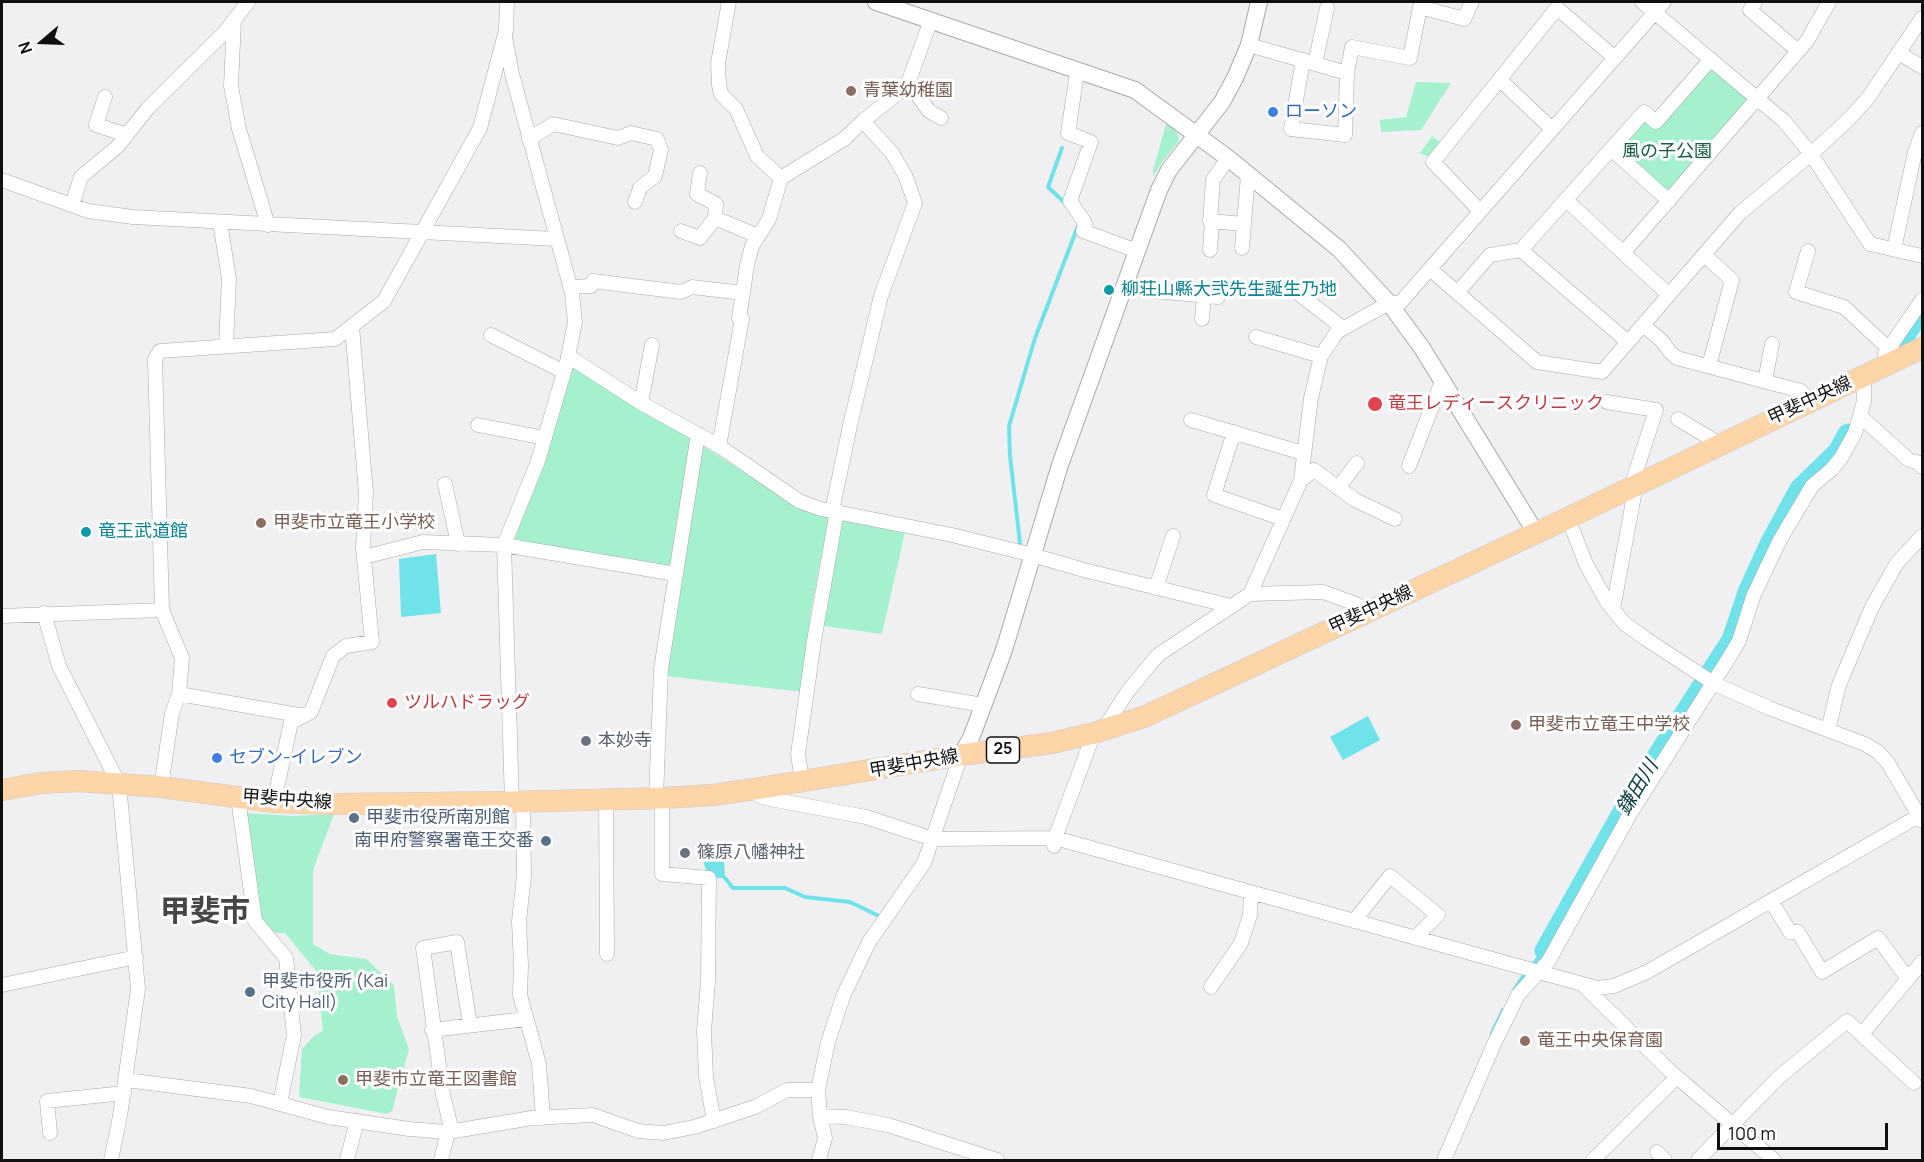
<!DOCTYPE html>
<meta charset="utf-8">
<style>
body{margin:0}
#map{position:relative;width:1924px;height:1162px;overflow:hidden;background:#f0f0f3;font-family:Manrope,sans-serif}
canvas{display:block}
.frame{position:absolute;inset:0;border:3px solid #101011;pointer-events:none}
.north{position:absolute;left:12px;top:12px;width:60px;height:60px;-webkit-text-stroke:4px #fff;paint-order:stroke;rotate:251deg;font-size:16px;font-weight:700;line-height:24px;text-align:center;color:#101011}
.north::after{content:'';display:block;margin:auto;width:21px;height:27px;background:#101011;clip-path:polygon(50% 0,100% 100%,50% 72%,0 100%)}
.scale{position:absolute;left:1717px;top:1123px;width:171px;height:27px;box-sizing:border-box;border:3px solid #101011;border-top:0;padding-left:8px;font-size:18px;line-height:21px;white-space:nowrap;color:#101011;-webkit-text-stroke:4px #fff;paint-order:stroke}
</style>
<div id="map">
<canvas width="1924" height="1162"></canvas>
<div class="frame"></div>
<div class="north">N</div>
<div class="scale">100 m</div>
</div>
<script>
const ctx = document.querySelector('canvas').getContext('2d');
ctx.lineJoin = 'round';
function fill(path, color) { ctx.fillStyle = color; ctx.fill(path, 'evenodd'); }
const poly = rows => new Path2D(rows.map(r => 'M' + r).join(''));
function strokePath(path, color, width, dash) { ctx.strokeStyle = color; ctx.lineWidth = width; ctx.lineCap = dash ? 'butt' : 'round'; ctx.setLineDash(dash || []); ctx.stroke(path); }
function write(font, color, halo, rows, align = 'center') {
  ctx.font = font + ' Manrope,"Noto Sans JP",sans-serif'; ctx.lineWidth = 6; ctx.setLineDash([]); ctx.textBaseline = 'middle'; ctx.strokeStyle = halo; ctx.fillStyle = color; for (const [text, x, y, turn = 0] of rows) {
    ctx.save(); ctx.translate(x, y); ctx.rotate((+turn || 0) * Math.PI / 180); ctx.textAlign = isNaN(turn) ? turn : align; if (halo) ctx.strokeText(text, 0, 0); ctx.fillText(text, 0, 0); ctx.restore();
  }
}
fill(poly([
 [1711,62,1755,99,1671,195,1614,152,1644,119,1656,124],
 [1416,82,1451,83,1421,130,1381,132,1380,120,1406,117],
 [1167,121,1175,129,1179,138,1178,142,1162,162,1153,177,1153,170],
 [1432,136,1446,146,1434,159,1420,153],
 [570,359,696,441,675,572,506,544],
 [700,444,803,510,829,517,811,611,802,692,666,676],
 [840,517,905,532,882,634,824,626],
 [245,813,291,816,334,814,313,870,313,944,330,954,366,959,394,985,397,1017,409,1049,392,1111,387,1114,299,1097,302,1049,314,1036,323,1031,317,972,285,933,275,933,260,922]
]), '#a5f1ce');
fill(poly([
 [436,554,441,613,401,617,399,559],
 [1368,716,1380,740,1343,760,1330,737],
 [724,859,725,878,709,878,703,861]
]), '#70e2e9');
strokePath(poly([
 [1062,148,1048,187,1066,204],
 [1020,543,1010,456,1009,426,1035,338,1078,226],
 [725,878,733,888,785,888,805,897,850,902,881,917],
 [1531,966,1545,951],
 [1514,990,1526,972],
 [1492,1033,1503,1010]
]), '#70e2e9', 4);
strokePath(poly([
 [1894,354,1908,330,1922,311],
 [1545,951,1632,796,1732,640,1749,590,1771,542,1800,489,1838,452,1848,434]
]), '#70e2e9', 21);
const minor = poly([
 [729,2,718,63,719,85,721,94,736,109,757,156,781,178],
 [1642,2,1784,121,1811,154,1870,244,1922,256],
 [1755,2,1750,10,1798,51],
 [234,20,231,86,239,129,268,225],
 [505,37,512,74,572,293,575,322,567,362,538,461,504,545,512,802],
 [1249,45,1347,73],
 [1899,53,1922,67],
 [1303,60,1291,129,1345,135,1347,73,1352,47,1410,58,1420,7,1464,19,1472,2],
 [1315,64,1327,8],
 [1077,72,1068,133,1091,142,1070,201,1085,223,1083,231,1137,251],
 [1500,80,1552,129],
 [907,86,916,93,929,111,941,118],
 [105,97,96,125,127,135],
 [529,139,553,124,618,138,631,133,657,139,661,150,655,176,640,188,635,202],
 [1611,149,1669,201],
 [1228,158,1213,180,1210,221,1244,224],
 [700,173,697,194,716,204,715,218],
 [2,180,88,211,133,217,556,239],
 [1566,200,1669,295],
 [72,205,81,177,118,146,148,108,225,32,248,2],
 [1480,211,1433,162,1557,8,1615,58],
 [220,222,229,279,226,346],
 [681,231,700,238,715,218,758,236],
 [1242,248,1248,175],
 [1894,249,1915,152,1922,133],
 [1210,250,1212,221],
 [1521,250,1628,342],
 [1808,251,1796,292,1844,307,1889,349],
 [1623,253,1807,41,1829,2],
 [1704,255,1732,280,1709,366],
 [1430,269,1537,362,1602,372,1740,213,1811,154,1849,119,1868,98,1922,18],
 [570,287,591,286,593,281,681,292,692,287,743,293,747,265,752,246,769,219,781,178,844,139,863,121,907,86,931,20],
 [1124,288,1218,297],
 [1457,293,1490,255,1521,250,1644,112,1656,122,1711,59],
 [1299,294,1343,328],
 [1202,319,1204,296],
 [1643,325,1662,341,1670,352,1677,358,1801,391,1808,402],
 [352,326,384,301,480,128,506,30,507,2],
 [491,335,564,372],
 [1256,337,1321,356],
 [1885,354,1922,300],
 [568,356,641,403,719,446,799,501,821,509,952,535,1025,553,1084,570,1231,606],
 [1765,381,1772,344],
 [1607,402,1656,410,1631,487],
 [641,403,652,345],
 [1860,416,1909,460,1917,462,1922,467],
 [1678,419,1720,444],
 [1191,420,1303,453],
 [478,425,545,438],
 [1234,432,1214,495,1283,519],
 [719,446,742,319,739,318,743,293],
 [1409,466,1442,381],
 [1301,480,1314,470,1355,500,1395,519],
 [445,484,458,544],
 [1338,488,1357,463],
 [832,511,851,421,881,296,915,203,905,175,892,153,863,121],
 [1568,518,1586,564,1607,602,1624,623,1646,639,1715,684,1769,708,1865,744,1878,752,1888,763,1922,821],
 [364,557,423,542,504,545,676,574],
 [1156,588,1173,536],
 [1250,594,1323,592,1356,604,1367,612],
 [1613,609,1636,485],
 [44,613,59,666,119,784,138,989,120,1116,111,1160],
 [2,616,162,610],
 [179,694,304,716],
 [918,694,983,705],
 [1103,730,1128,691,1158,655,1250,594,1301,480,1311,398,1321,356,1337,332,1389,303,1400,303,1664,2],
 [1828,730,1839,685,1872,607,1897,563,1922,536],
 [802,782,798,754,814,641,837,511],
 [161,787,172,713,179,694,182,658,162,610,155,359,160,351,335,339,352,326,366,493,363,548,372,642,346,646,333,656,311,712,291,722,274,802],
 [749,791,765,798,866,817,933,839,1055,838,1597,988,1614,986,1647,972,1922,814],
 [238,798,255,921,286,958,294,1035,280,1103],
 [606,798,607,954],
 [656,798,661,669,698,434],
 [662,798,662,874,709,878,708,981,704,1031,706,1077,714,1121],
 [523,802,524,876,519,921,521,965,520,995,539,1064,543,1118],
 [1054,846,1055,838,1094,733],
 [1771,901,1790,932,1798,932,1822,972,1878,938,1908,979],
 [1354,921,1390,876,1438,915,1415,938],
 [2,985,136,957],
 [1584,986,1670,1071,1774,1160],
 [1211,987,1241,943,1250,915,1251,892],
 [432,1030,526,1019],
 [1862,1034,1922,962],
 [126,1080,251,1096,328,1117,409,1129,448,1132,532,1118,593,1115,638,1131,663,1133,694,1127,755,1107,787,1090,818,1090],
 [820,1116,846,1117,888,1125,997,1160],
 [452,1131,443,1095,423,948,457,942,470,1025],
 [50,1133,47,1101,124,1093],
 [1657,1152,1665,1160],
 [347,1160,357,1121],
 [441,1160,448,1132],
 [819,1160,825,1138,820,1116,818,1090,828,1042,844,994,869,942,924,863,961,755],
 [1444,1160,1494,1044,1518,995,1548,962,1630,814,1727,661,1739,641,1753,597,1766,569,1780,540,1812,486,1832,469,1841,458,1855,433,1864,401,1864,376],
 [1593,1160,1677,1077],
 [1698,1160,1779,1077,1847,1021,1914,1083]
]);
const tertiary = poly([
 [876,2,1135,90,1228,158,1339,249,1389,303,1422,348,1536,533],
 [961,755,971,738,1004,650,1060,465,1159,190,1169,170,1222,102,1235,78,1249,45,1259,2]
]);
const primary = poly([
 [2,790,41,783,78,781,161,787,274,802,336,804,512,802,662,798,713,795,761,788,961,755,1052,743,1094,733,1146,716,1568,518,1922,348]
]);
strokePath(minor, '#a9a8ab', 15);
strokePath(tertiary, '#a9a8ab', 18);
strokePath(primary, '#cacacb', 22);
strokePath(minor, '#fff', 14);
strokePath(tertiary, '#fff', 16);
strokePath(primary, '#fed4a9', 21);
for (const [x, y, r, color] of [
 [851,91,6,"#8d6e63"],
 [1273,112,6,"#3f7fe0"],
 [1109,290,6,"#0f9aa8"],
 [1375,404,8,"#e0444e"],
 [261,523,6,"#8d6e63"],
 [86,532,6,"#0f9aa8"],
 [392,703,6,"#e0444e"],
 [1516,725,6,"#8d6e63"],
 [586,741,6,"#6b7280"],
 [217,758,6,"#3f7fe0"],
 [354,818,6,"#5c6f8a"],
 [546,841,6,"#5c6f8a"],
 [685,853,6,"#6b7280"],
 [250,992,6,"#5c6f8a"],
 [1525,1041,6,"#8d6e63"],
 [343,1080,6,"#8d6e63"]
]) { const dot = new Path2D(); dot.arc(x, y, r, 0, 2 * Math.PI); ctx.fillStyle = color; ctx.fill(dot); strokePath(dot, '#fff', 2); }
for (const [x, y, w] of [
 [1003,750,33]
]) { const box = new Path2D(); box.roundRect(x - w / 2, y - 13, w, 26, 4.5); ctx.fillStyle = '#fff'; ctx.fill(box); strokePath(box, '#101011', 1.5); }
write('bold 16px', '#101011', null, [
 ["25",1003,750]
]);
write('18px', '#785e54', '#fff', [
 ["青葉幼稚園",863,91],
 ["甲斐市立竜王小学校",273,523],
 ["甲斐市立竜王中学校",1528,725],
 ["竜王中央保育園",1537,1041],
 ["甲斐市立竜王図書館",355,1080]
], 'left');
write('18px', '#366cbe', '#fff', [
 ["ローソン",1285,112],
 ["セブン-イレブン",229,758]
], 'left');
write('18px', '#155c42', '#fff', [
 ["風の子公園",1667,152]
]);
write('18px', '#0d838f', '#fff', [
 ["柳荘山縣大弐先生誕生乃地",1121,290],
 ["竜王武道館",98,532]
], 'left');
write('18px', '#101011', '#fff', [
 ["甲斐中央線",1810,401,-25],
 ["甲斐中央線",1371,610,-25],
 ["甲斐中央線",914,764,-10],
 ["甲斐中央線",287,800,4]
]);
write('18px', '#be3a42', '#fff', [
 ["竜王レディースクリニック",1388,404],
 ["ツルハドラッグ",404,703]
], 'left');
write('18px', '#5b616d', '#fff', [
 ["本妙寺",598,741],
 ["篠原八幡神社",697,853]
], 'left');
write('18px', '#4e5e75', '#fff', [
 ["甲斐市役所南別館",366,818],
 ["南甲府警察署竜王交番",534,841,"right"],
 ["甲斐市役所 (Kai",262,982],
 ["City Hall)",262,1003]
], 'left');
write('italic 20px', '#0e4346', '#fff', [
 ["鎌田川",1638,788,-59]
]);
write('bold 30px', '#464649', '#fff', [
 ["甲斐市",205,913]
]);
</script>
